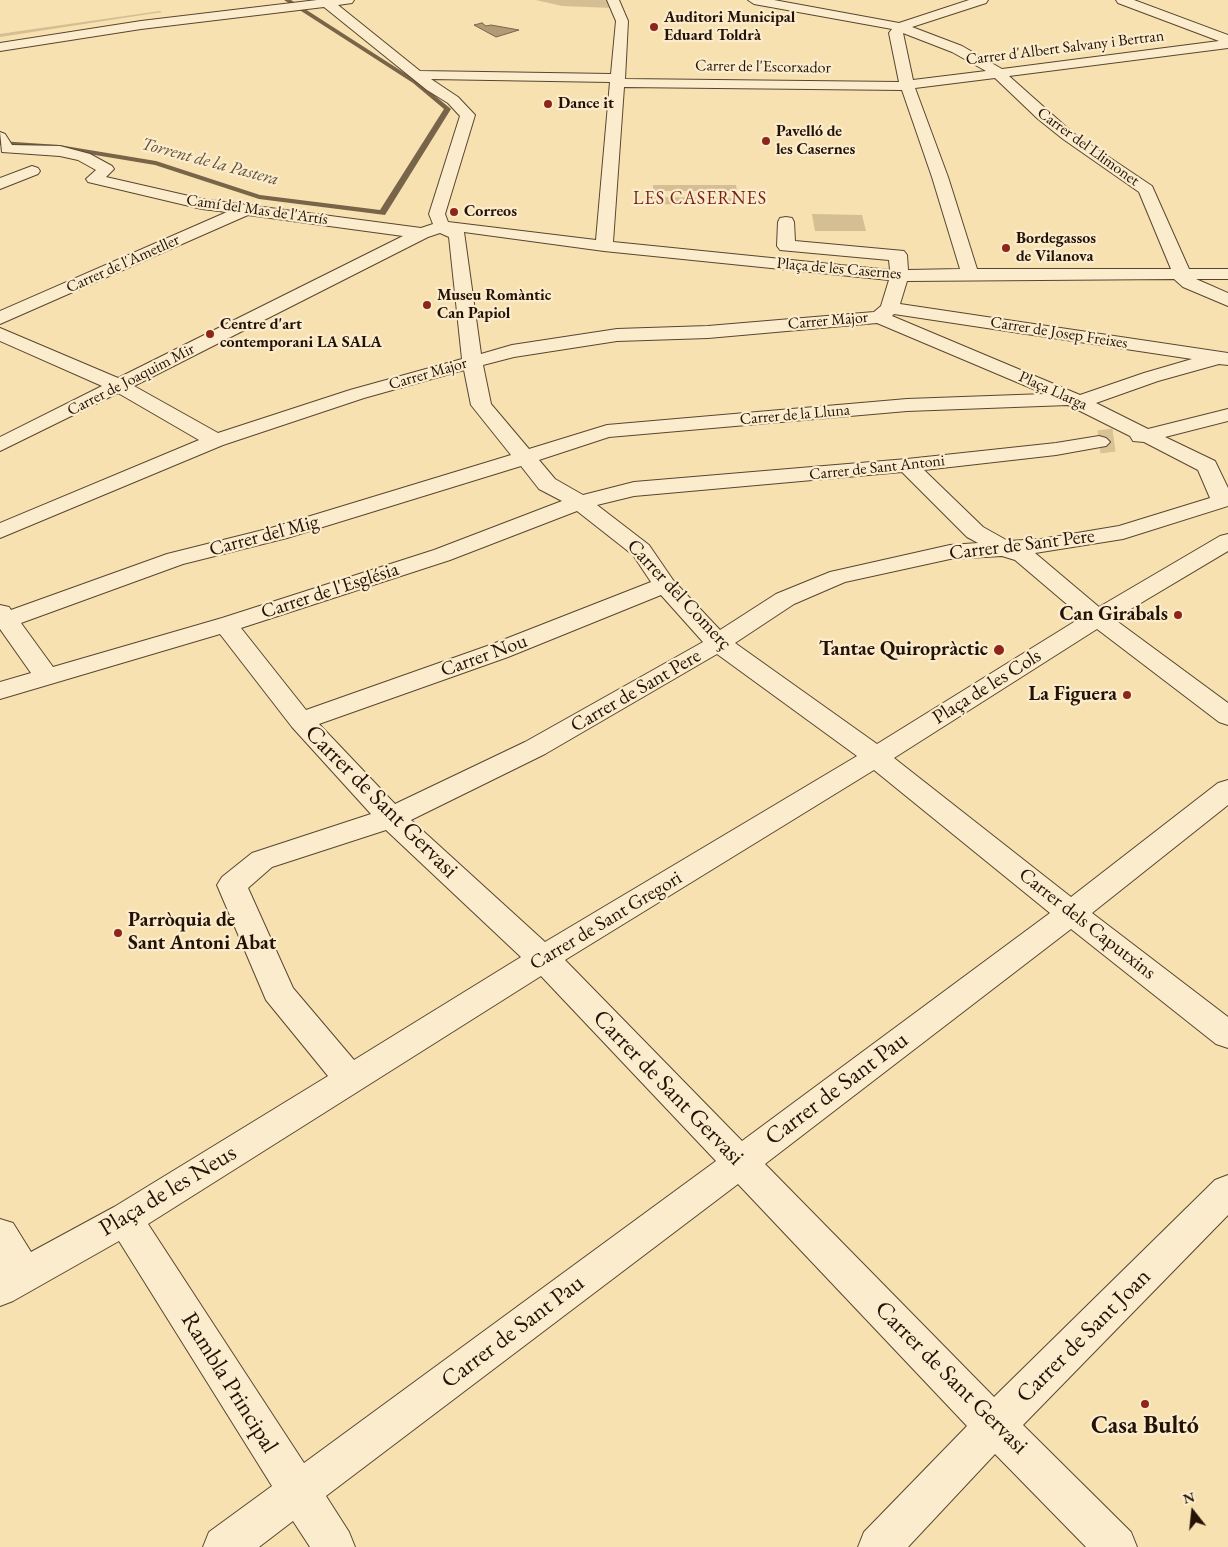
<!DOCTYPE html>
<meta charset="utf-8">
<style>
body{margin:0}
#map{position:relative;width:1228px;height:1547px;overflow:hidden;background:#f8e1b0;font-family:"EB Garamond",serif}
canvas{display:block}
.north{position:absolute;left:1168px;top:1487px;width:50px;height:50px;-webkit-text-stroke:4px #faeccc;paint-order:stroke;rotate:344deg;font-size:14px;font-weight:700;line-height:20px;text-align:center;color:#231205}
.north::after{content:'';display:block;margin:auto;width:18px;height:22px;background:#231205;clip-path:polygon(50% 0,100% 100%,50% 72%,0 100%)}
</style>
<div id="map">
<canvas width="1228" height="1547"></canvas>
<div class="north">N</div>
</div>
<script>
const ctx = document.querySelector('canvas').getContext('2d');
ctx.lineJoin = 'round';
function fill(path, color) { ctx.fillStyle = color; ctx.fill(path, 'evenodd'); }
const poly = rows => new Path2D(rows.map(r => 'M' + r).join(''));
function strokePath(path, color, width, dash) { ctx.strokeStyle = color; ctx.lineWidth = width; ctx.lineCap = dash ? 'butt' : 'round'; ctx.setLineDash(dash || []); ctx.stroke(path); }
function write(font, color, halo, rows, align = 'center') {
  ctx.font = font + ' "EB Garamond",serif'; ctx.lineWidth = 4.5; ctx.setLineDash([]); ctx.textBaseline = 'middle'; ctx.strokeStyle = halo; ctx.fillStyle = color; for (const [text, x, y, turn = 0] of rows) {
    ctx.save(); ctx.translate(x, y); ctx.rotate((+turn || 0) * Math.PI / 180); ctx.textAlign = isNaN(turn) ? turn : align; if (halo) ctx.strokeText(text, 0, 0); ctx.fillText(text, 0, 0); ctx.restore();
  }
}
fill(poly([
 [536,0,608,0,613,8,562,6],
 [160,11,162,12,0,37,0,34,13,32],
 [653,185,736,185,737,191,653,191],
 [650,197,736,198,736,205,650,204],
 [812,214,862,215,866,231,815,231]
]), '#d4be93');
const water = poly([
 [482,23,486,26,491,25,519,30,496,37,474,25,482,23]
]);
fill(water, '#b09b76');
strokePath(water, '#786449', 1);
fill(poly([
 [284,0,291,0,417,81,451,109,385,215,259,199,155,165,59,149,0,145,0,141,59,145,156,161,260,195,380,210,444,109,413,83,284,0]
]), '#786449');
strokePath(poly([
 [1099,442,1114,440]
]), '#d8c296', 23, [23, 11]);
const minor = poly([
 [317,0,354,0,352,3,338,5,420,71,611,74,616,21,607,0,619,0,628,21,625,79,899,82,889,33,892,29,754,4,748,0,774,0,899,23,969,0,988,0,986,3,912,27,962,46,1002,69,1219,41,1118,3,1116,0,1134,0,1228,35,1228,48,1009,76,1073,133,1152,186,1189,269,1228,269,1228,279,1196,279,1228,293,1228,306,1183,287,1174,279,907,281,900,304,1228,353,1228,365,1219,364,1158,381,1096,403,1148,429,1228,409,1228,421,1165,437,1215,461,1228,488,1228,506,1123,539,1035,553,1099,607,1220,536,1228,534,1228,551,1114,619,1228,703,1228,725,1219,722,1097,629,894,758,1071,897,1218,783,1228,780,1228,805,1092,913,1228,1017,1228,1048,1216,1044,1071,929,765,1164,994,1397,1215,1180,1228,1175,1228,1215,1023,1425,1131,1532,1137,1547,1086,1547,995,1454,908,1547,858,1547,864,1532,967,1426,738,1184,326,1496,349,1532,355,1547,310,1547,293,1521,259,1547,203,1547,209,1532,272,1486,119,1241,13,1301,0,1306,0,1219,13,1223,31,1252,114,1207,328,1076,266,1000,217,885,222,877,252,853,371,814,292,727,220,634,0,699,0,682,31,673,0,629,0,605,9,607,11,610,167,554,271,528,511,455,471,405,464,370,364,398,223,445,0,538,0,523,199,440,118,393,0,451,0,437,102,386,0,341,0,328,118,378,403,236,248,215,0,324,0,311,227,212,202,209,88,182,86,179,96,170,78,160,60,156,2,152,0,132,5,134,12,145,60,146,90,154,112,166,114,169,106,177,202,199,421,228,433,224,429,214,460,116,448,103,427,90,324,7,141,29,0,51,0,43,141,21,317,0],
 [903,33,952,52,986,71,913,80,903,33],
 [995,78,1038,119,1063,139,1139,192,1171,269,977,269,948,177,915,88,995,78],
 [431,79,610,82,596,240,448,222,445,214,475,115,458,97,431,79],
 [624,87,902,90,932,177,960,269,908,270,907,255,904,251,795,241,794,222,792,218,786,217,780,218,778,222,777,246,780,250,889,260,890,270,613,242,624,87],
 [464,232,604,251,889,280,881,306,874,312,708,326,617,329,512,345,481,354,464,232],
 [440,233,449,237,462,359,350,390,218,433,134,386,428,237,440,233],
 [894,314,1192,359,1144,373,1080,395,892,316,894,314],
 [877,323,1045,394,907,399,607,425,529,449,491,404,483,365,514,357,617,341,708,338,877,323],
 [1068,405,1130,436,1133,441,1144,442,1198,470,1210,498,1119,526,1041,539,1008,541,983,527,924,470,1056,455,1106,446,1110,442,1106,438,1099,436,1056,443,907,459,634,482,583,495,555,479,539,460,609,437,907,411,1068,405],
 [521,466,539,489,562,501,434,550,222,618,53,667,21,623,183,564,287,538,521,466],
 [902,472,967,537,978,543,950,545,830,572,776,594,720,630,673,580,649,545,597,505,634,496,902,472],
 [577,511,633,555,651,582,490,645,306,710,241,628,450,560,577,511],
 [1002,556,1015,560,1082,617,877,744,735,643,794,604,845,582,950,559,1002,556],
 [661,595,703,642,525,742,395,804,319,724,508,657,661,595],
 [717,654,857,756,545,942,411,820,545,754,717,654],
 [874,770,1050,913,742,1141,565,960,874,770],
 [386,830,521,957,354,1060,293,988,248,888,272,867,386,830],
 [541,976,716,1161,304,1463,148,1224,541,976],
 [32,166,38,168,40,171,38,174,0,189,0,178,32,166]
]);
strokePath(minor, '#584630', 2);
fill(minor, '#faeccc');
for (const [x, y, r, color] of [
 [654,27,5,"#8f2418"],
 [548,104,5,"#8f2418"],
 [766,141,5,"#8f2418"],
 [454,212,5,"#8f2418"],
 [1006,248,5,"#8f2418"],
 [427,305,5,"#8f2418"],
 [210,334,5,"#8f2418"],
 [1178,615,5,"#8f2418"],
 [999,650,6,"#8f2418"],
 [1127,695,5,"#8f2418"],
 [118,933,5,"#8f2418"],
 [1145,1404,5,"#8f2418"]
]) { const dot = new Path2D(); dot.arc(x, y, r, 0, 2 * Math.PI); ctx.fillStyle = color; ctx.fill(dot); strokePath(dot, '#faeccc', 2); }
write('bold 16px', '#231205', '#faeccc', [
 ["Auditori Municipal",664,18],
 ["Eduard Toldrà",664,36],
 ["Dance it",558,104],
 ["Pavelló de",776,132],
 ["les Casernes",776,150],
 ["Correos",464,212],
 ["Bordegassos",1016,239],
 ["de Vilanova",1016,257],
 ["Museu Romàntic",437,296],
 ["Can Papiol",437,314],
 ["Centre d'art",220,325],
 ["contemporani LA SALA",220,343]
], 'left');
write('16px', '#231205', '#faeccc', [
 ["Carrer d'Albert Salvany i Bertran",1065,48,-7],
 ["Carrer de l'Escorxador",763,67,1],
 ["Carrer del Llimonet",1088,147,36],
 ["Camí del Mas de l'Artís",257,210,8],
 ["Carrer de l'Ametller",123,264,-24],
 ["Plaça de les Casernes",839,269,5],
 ["Carrer Major",828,321,-5],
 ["Carrer de Josep Freixes",1059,333,9],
 ["Carrer Major",428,374,-16],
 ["Carrer de Joaquim Mir",131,380,-27],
 ["Plaça Llarga",1053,391,24],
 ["Carrer de la Lluna",795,415,-5],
 ["Carrer de Sant Antoni",877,468,-6]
]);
write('italic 18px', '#625038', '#faeccc', [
 ["Torrent de la Pastera",210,162,15]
]);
ctx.letterSpacing = '1px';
write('18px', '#7a1f14', '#faeccc', [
 ["LES CASERNES",700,199]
]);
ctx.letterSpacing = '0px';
write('20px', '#231205', '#faeccc', [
 ["Carrer del Mig",264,536,-15],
 ["Carrer de Sant Pere",1022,545,-7],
 ["Carrer de l'Església",330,591,-18],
 ["Carrer del Comerç",679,595,47],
 ["Carrer Nou",484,656,-20],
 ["Plaça de les Cols",987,687,-32],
 ["Carrer de Sant Pere",636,691,-30],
 ["Carrer de Sant Gregori",606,921,-31],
 ["Carrer dels Caputxins",1087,924,38]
]);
write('bold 20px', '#231205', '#faeccc', [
 ["Can Girabals",1168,615],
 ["Tantae Quiropràctic",988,650],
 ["La Figuera",1117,695],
 ["Parròquia de",128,921,"left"],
 ["Sant Antoni Abat",128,944,"left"]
], 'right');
write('24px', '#231205', '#faeccc', [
 ["Carrer de Sant Gervasi",381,802,45],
 ["Carrer de Sant Gervasi",668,1088,46],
 ["Carrer de Sant Pau",837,1089,-37],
 ["Plaça de les Neus",168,1191,-31],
 ["Carrer de Sant Pau",513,1332,-37],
 ["Carrer de Sant Joan",1084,1336,-45],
 ["Carrer de Sant Gervasi",951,1378,45],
 ["Rambla Principal",229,1383,58]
]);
write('bold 24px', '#231205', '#faeccc', [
 ["Casa Bultó",1145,1426]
]);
</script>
